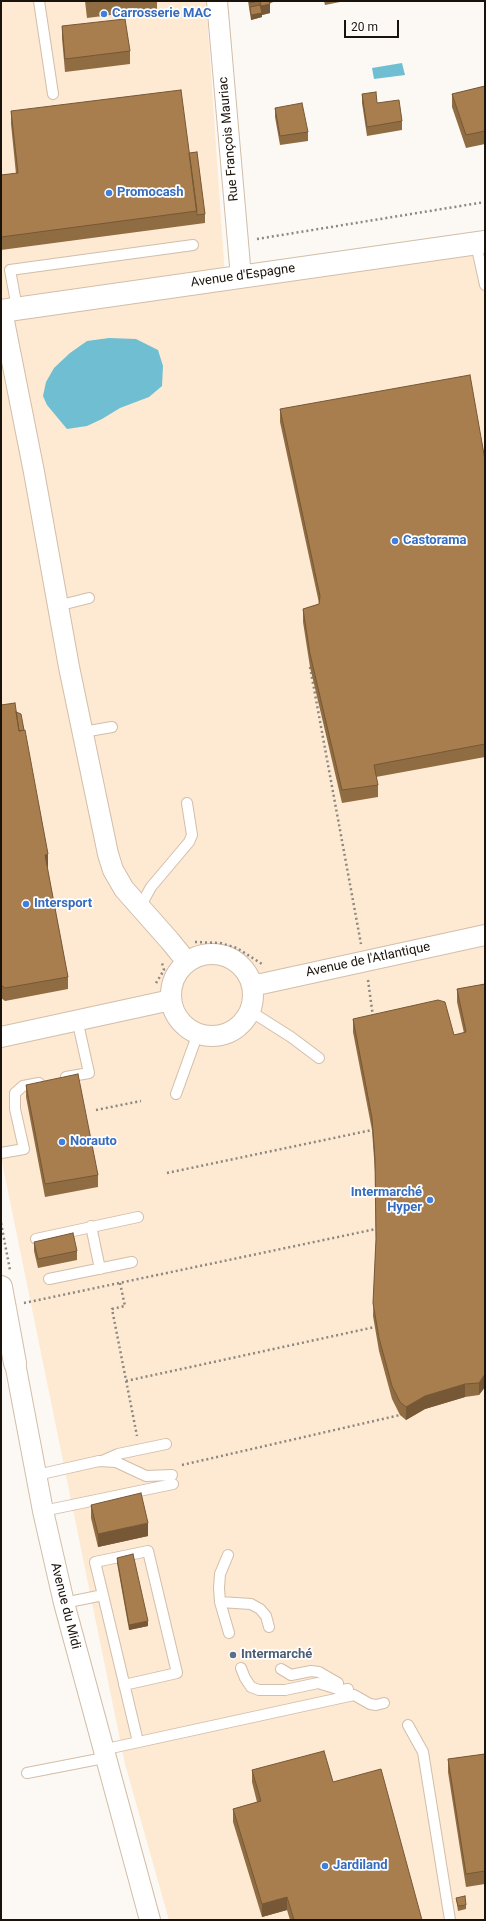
<!DOCTYPE html>
<meta charset="utf-8">
<style>
body{margin:0}
#map{position:relative;width:486px;height:1921px;overflow:hidden;background:#fcf8f3;font-family:Roboto,sans-serif}
canvas{display:block}
.frame{position:absolute;inset:0;border:2px solid #1a130b;pointer-events:none}
.scale{position:absolute;left:344px;top:20px;width:55px;height:18px;box-sizing:border-box;border:2px solid #1a130b;border-top:0;padding-left:5px;font-size:12px;line-height:14px;white-space:nowrap;color:#1a130b;-webkit-text-stroke:3px #fff;paint-order:stroke}
</style>
<div id="map">
<canvas width="486" height="1921"></canvas>
<div class="frame"></div>
<div class="scale">20 m</div>
</div>
<script>
const ctx = document.querySelector('canvas').getContext('2d');
ctx.lineJoin = 'round';
function fill(path, color) { ctx.fillStyle = color; ctx.fill(path, 'evenodd'); }
const poly = rows => new Path2D(rows.map(r => 'M' + r).join(''));
function strokePath(path, color, width, dash) { ctx.strokeStyle = color; ctx.lineWidth = width; ctx.lineCap = dash ? 'butt' : 'round'; ctx.setLineDash(dash || []); ctx.stroke(path); }
function write(font, color, halo, rows, align = 'center') {
  ctx.font = font + ' Roboto,sans-serif'; ctx.lineWidth = 3.5; ctx.setLineDash([]); ctx.textBaseline = 'middle'; ctx.strokeStyle = halo; ctx.fillStyle = color; for (const [text, x, y, turn = 0] of rows) {
    ctx.save(); ctx.translate(x, y); ctx.rotate((+turn || 0) * Math.PI / 180); ctx.textAlign = isNaN(turn) ? turn : align; if (halo) ctx.strokeText(text, 0, 0); ctx.fillText(text, 0, 0); ctx.restore();
  }
}
fill(poly([
 [1,1,206,1,226,291,485,252,485,1920,169,1920,125,1764,1,1157]
]), '#fee9d2');
fill(poly([
 [402,63,405,75,374,79,372,68],
 [109,338,136,339,158,350,163,366,162,386,149,397,120,408,102,419,87,426,67,429,47,405,43,396,46,382,54,368,70,353,87,341]
]), '#6fbed1');
const service = poly([
 [39,1,53,94],
 [476,244,485,285],
 [17,308,10,270,193,245],
 [57,606,89,598],
 [83,732,112,727],
 [140,907,151,887,189,842,192,835,187,803],
 [250,1011,291,1037,319,1058],
 [66,1077,89,1073,77,1019],
 [176,1094,198,1033],
 [1,1153,24,1149,15,1109,15,1093,23,1086,39,1083],
 [91,1226,100,1269],
 [36,1239,138,1217],
 [49,1279,132,1262],
 [102,1461,118,1454,166,1444],
 [37,1475,99,1461,116,1462,146,1476,172,1475],
 [43,1511,173,1484],
 [228,1555,220,1574,219,1588,220,1602,229,1633],
 [103,1595,95,1562,148,1551,177,1673,124,1685],
 [220,1602,251,1604,260,1609,266,1616,269,1627],
 [64,1603,103,1595,138,1742],
 [241,1668,245,1678,251,1687,259,1690,285,1690,318,1683,341,1690,348,1689],
 [281,1669,291,1675,311,1671,319,1672,338,1683],
 [408,1725,423,1752,450,1920],
 [102,1750,354,1695,370,1704,376,1705,384,1703],
 [27,1773,104,1758]
]);
const minor = poly([
 [217,1,241,277],
 [2,311,34,472,69,667,108,854,113,870,124,889,170,941,187,962],
 '171 995a41 41 0 1 1 82 0a41 41 0 1 1-82 0Z',
 [252,986,485,935],
 [1,1037,171,1000],
 [15,1363,43,1511,64,1603,150,1920]
]);
const tertiary = poly([
 [1,311,485,242],
 [1,1287,15,1363]
]);
strokePath(service, '#d2bea9', 12);
strokePath(minor, '#d2bea9', 22);
strokePath(tertiary, '#d2bea9', 24);
strokePath(poly([
 [257,239,485,202],
 [310,667,361,944],
 [195,942,220,943,237,948,262,964],
 [368,980,373,1017],
 [156,983,164,970,162,963],
 [96,1110,141,1101],
 [167,1173,372,1130],
 [1,1223,10,1270],
 [120,1283,125,1306,112,1309,137,1436],
 [24,1303,376,1229],
 [126,1381,375,1327],
 [182,1465,400,1415]
]), '#8c8780', 2.5, [2, 3]);
strokePath(service, '#fff', 10);
strokePath(minor, '#fff', 20);
strokePath(tertiary, '#fff', 22);
fill(poly([
 [85,1,157,1,157,9,87,18],
 [248,1,277,1,270,3,270,13,262,15,262,17,251,20],
 [324,1,340,1,340,2,325,5],
 [62,26,130,51,130,64,65,72,62,38],
 [485,86,485,144,466,148,452,107,452,94],
 [362,94,377,103,402,121,402,130,367,136,362,103],
 [275,108,308,132,308,141,280,145,275,117],
 [11,111,189,153,205,214,205,223,1,250,1,175,16,174,11,124],
 [280,409,485,460,485,757,376,777,378,785,378,797,342,803,310,667,303,622,303,609,319,604,319,603,280,422],
 [1,705,16,712,48,867,47,868,68,977,68,989,5,1001,1,998],
 [485,984,485,1387,479,1395,465,1397,425,1409,406,1420,400,1415,392,1399,379,1351,373,1316,376,1241,375,1172,372,1130,353,1032,353,1019,454,1035,464,1033,457,1002,457,989],
 [26,1085,98,1175,98,1187,45,1197,26,1097],
 [34,1242,77,1251,77,1260,38,1268,34,1251],
 [91,1505,148,1536,98,1547,91,1518],
 [117,1558,148,1626,129,1630,117,1563],
 [485,1754,485,1884,466,1887,448,1772,448,1759],
 [252,1770,333,1782,422,1920,290,1920,287,1910,262,1917,233,1822,233,1809,257,1802,252,1782],
 [456,1898,466,1905,466,1909,458,1911]
]), '#906c43');
fill(poly([
 [268,1,277,1,268,3],
 [270,4,270,13,262,15,262,17,251,20,251,15,261,13,261,6],
 [48,854,48,867,45,868,45,855],
 [485,1374,485,1387,479,1395,479,1383],
 [465,1384,465,1397,425,1409,406,1420,406,1407,425,1396],
 [148,1523,148,1536,98,1547,98,1534],
 [148,1621,148,1626,129,1630,129,1625],
 [287,1897,287,1910,262,1917,262,1904]
]), '#765837');
const building = poly([
 [87,1,96,1,87,2,87,1],
 [249,1,259,1,250,3,249,1],
 [260,1,269,1,270,4,261,6,260,1],
 [260,5,262,13,251,15,250,7,260,5],
 [125,19,130,51,65,59,62,26,125,19],
 [485,86,485,131,466,135,452,94,485,86],
 [181,90,197,211,1,237,1,175,18,173,11,111,181,90],
 [376,92,377,103,399,100,402,121,367,127,362,94,376,92],
 [302,103,308,132,280,136,275,108,302,103],
 [197,152,205,214,197,215,189,153,197,152],
 [470,375,485,460,485,744,374,765,378,785,342,790,310,654,303,609,319,604,320,596,280,409,470,375],
 [15,703,19,731,25,730,48,854,45,855,68,977,5,988,1,985,1,705,15,703],
 [16,712,21,714,24,730,19,731,16,712],
 [485,984,485,1374,479,1383,465,1384,425,1396,406,1407,400,1402,392,1386,379,1338,373,1303,376,1239,375,1159,372,1118,353,1019,438,1000,445,1002,454,1035,466,1032,457,989,485,984],
 [78,1074,98,1175,45,1184,26,1085,78,1074],
 [73,1233,77,1251,38,1259,34,1242,73,1233],
 [141,1493,148,1523,98,1534,91,1505,141,1493],
 [133,1554,148,1621,129,1625,117,1558,133,1554],
 [324,1751,333,1782,381,1769,422,1920,294,1920,287,1897,262,1904,233,1809,261,1801,252,1770,324,1751],
 [485,1754,485,1871,466,1874,448,1759,485,1754],
 [465,1896,466,1905,458,1906,456,1898,465,1896]
]);
fill(building, '#a87e4e');
strokePath(building, '#765837', 1);
for (const [x, y, r, color] of [
 [104,14,4,"#3f7fe0"],
 [109,193,4,"#3f7fe0"],
 [395,541,4,"#3f7fe0"],
 [26,904,4,"#3f7fe0"],
 [62,1142,4,"#3f7fe0"],
 [430,1200,4,"#3f7fe0"],
 [233,1655,4,"#5c6f8a"],
 [325,1866,4,"#3f7fe0"]
]) { const dot = new Path2D(); dot.arc(x, y, r, 0, 2 * Math.PI); ctx.fillStyle = color; ctx.fill(dot); strokePath(dot, '#fff', 1.5); }
write('bold 13px', '#366cbe', '#fff', [
 ["Carrosserie MAC",112,14],
 ["Promocash",117,193],
 ["Castorama",403,541],
 ["Intersport",34,904],
 ["Norauto",70,1142],
 ["Intermarché",422,1193,"right"],
 ["Hyper",422,1208,"right"],
 ["Jardiland",333,1866]
], 'left');
write('13px', '#1a130b', '#fff', [
 ["Rue François Mauriac",229,139,-95],
 ["Avenue d'Espagne",243,276,-8],
 ["Avenue de l'Atlantique",368,960,-12],
 ["Avenue du Midi",65,1606,76]
]);
write('bold 13px', '#4e5e75', '#fff', [
 ["Intermarché",241,1655]
], 'left');
</script>
